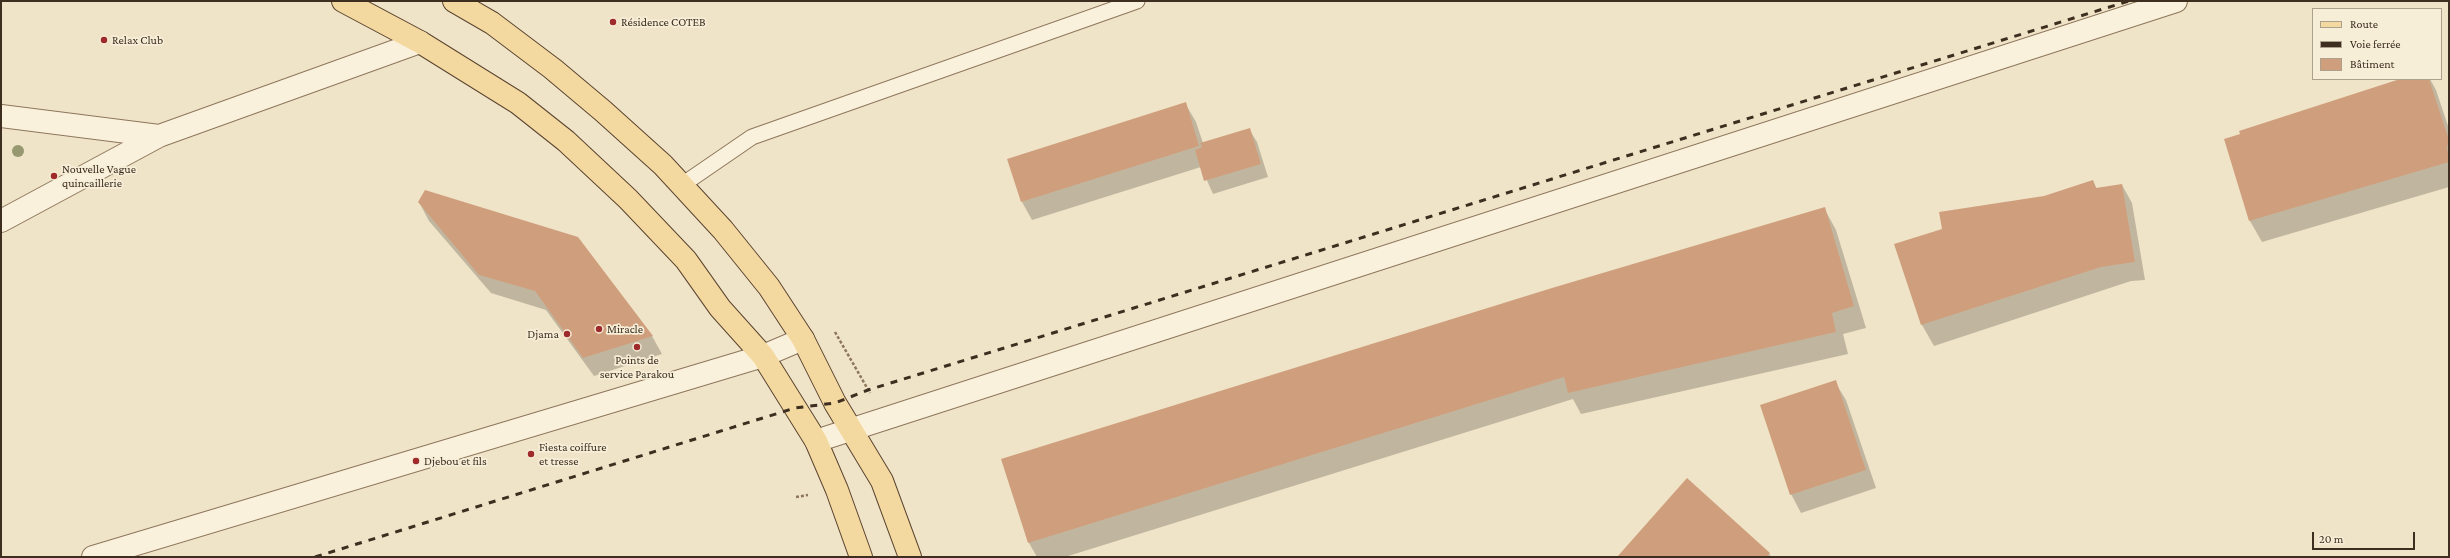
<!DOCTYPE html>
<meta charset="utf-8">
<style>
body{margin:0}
#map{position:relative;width:2450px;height:558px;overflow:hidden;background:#f0e4c8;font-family:"Crimson Pro",serif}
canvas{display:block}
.frame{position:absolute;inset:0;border:2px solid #3d2e20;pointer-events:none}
.legend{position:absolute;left:2312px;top:8px;width:130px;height:72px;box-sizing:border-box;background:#f7eed8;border:1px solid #ada18e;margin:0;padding:5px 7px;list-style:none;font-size:12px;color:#3d2e20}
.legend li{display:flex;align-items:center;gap:8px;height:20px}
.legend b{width:20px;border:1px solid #ada18e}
.scale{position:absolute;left:2312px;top:532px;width:103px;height:18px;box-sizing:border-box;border:2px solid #3d2e20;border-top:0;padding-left:5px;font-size:12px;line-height:14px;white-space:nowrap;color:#3d2e20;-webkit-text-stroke:3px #f7eed8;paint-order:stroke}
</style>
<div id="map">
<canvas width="2450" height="558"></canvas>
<div class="frame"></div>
<ul class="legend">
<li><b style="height:5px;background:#f3d9a0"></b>Route</li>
<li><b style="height:5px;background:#3d2e20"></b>Voie ferrée</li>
<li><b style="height:11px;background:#cf9f7d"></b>Bâtiment</li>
</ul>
<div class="scale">20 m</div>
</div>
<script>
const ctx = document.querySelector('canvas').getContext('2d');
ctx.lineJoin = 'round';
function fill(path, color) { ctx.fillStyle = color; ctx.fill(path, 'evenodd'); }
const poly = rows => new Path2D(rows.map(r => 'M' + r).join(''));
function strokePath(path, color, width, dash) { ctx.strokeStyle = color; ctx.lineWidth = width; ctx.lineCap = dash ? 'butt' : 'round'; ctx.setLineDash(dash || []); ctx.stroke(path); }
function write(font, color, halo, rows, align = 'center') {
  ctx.font = font + ' "Crimson Pro",serif'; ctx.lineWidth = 3.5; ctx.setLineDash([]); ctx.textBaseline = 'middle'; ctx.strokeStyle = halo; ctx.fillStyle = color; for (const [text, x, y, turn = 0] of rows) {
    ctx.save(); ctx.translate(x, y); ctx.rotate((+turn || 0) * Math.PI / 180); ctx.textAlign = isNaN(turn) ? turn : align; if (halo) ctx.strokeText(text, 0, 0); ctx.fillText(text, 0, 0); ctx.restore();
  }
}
fill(poly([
 [2403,79,2430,79,2436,90,2449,129,2449,187,2262,242,2250,221,2225,140],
 [1185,103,1196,122,1203,143,1249,129,1257,142,1268,177,1213,194,1201,167,1032,220,1022,202],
 [2093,181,2097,189,2122,185,2132,203,2145,280,2131,281,1934,346,1922,325,1895,245],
 [419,202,652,336,662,354,594,376,546,310,491,293,429,221],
 [1824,208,1836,230,1866,328,1843,334,1848,354,1581,414,1573,399,1065,557,1037,557,1029,543,1002,460],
 [1835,382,1846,400,1876,488,1801,513,1791,494],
 [1769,553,1771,557,1618,557]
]), '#0003');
fill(poly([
 [2400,79,2429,79,2449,140,2447,147,2449,162,2249,221,2224,139,2240,134,2239,131],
 [1186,102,1199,146,1021,202,1007,159],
 [1250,128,1261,164,1204,181,1195,150,1202,147,1200,143],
 [2093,180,2096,188,2122,184,2135,262,2101,267,1921,325,1894,244,1942,229,1939,212,2044,196],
 [425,190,578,237,653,336,583,358,535,291,479,275,418,202],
 [1825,207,1854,306,1832,313,1836,332,1568,393,1564,377,1028,543,1001,459,1552,288],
 [1836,380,1866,470,1790,495,1760,405],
 [1687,478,1770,553,1766,557,1617,557]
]), '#cf9f7d');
const service = poly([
 [682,185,752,137,1137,1]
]);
const minor = poly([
 [1,116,159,136],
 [1,221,159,136,420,42],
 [816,441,2176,1],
 [93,557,763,356,803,339]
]);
const primary = poly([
 [343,1,420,42,518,103,566,141,628,199,686,260,720,308,763,356,816,441,837,490,861,557],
 [454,1,492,23,553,69,603,111,663,165,723,230,769,287,803,339,835,403,882,481,910,557]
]);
strokePath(service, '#8d765c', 17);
strokePath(minor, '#8d765c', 24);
strokePath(primary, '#5b4430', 24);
strokePath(poly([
 [835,332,870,393],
 [796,497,808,495]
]), '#8d765c', 2.5, [3, 2]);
strokePath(service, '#faf1dc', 15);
strokePath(minor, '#faf1dc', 22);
strokePath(primary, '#f3d9a0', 22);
strokePath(poly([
 [315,557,795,408,835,403,868,390,2129,1]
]), '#3d2e20', 3, [7, 7]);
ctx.fillStyle = '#96986f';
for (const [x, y] of [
 [18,151]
]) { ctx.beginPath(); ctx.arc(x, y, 6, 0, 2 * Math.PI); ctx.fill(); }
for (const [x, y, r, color] of [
 [613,22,4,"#9e2a2b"],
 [104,40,4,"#9e2a2b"],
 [54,176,4,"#9e2a2b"],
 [599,329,4,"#9e2a2b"],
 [567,334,4,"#9e2a2b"],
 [637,347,4,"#9e2a2b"],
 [531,454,4,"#9e2a2b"],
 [416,461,4,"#9e2a2b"]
]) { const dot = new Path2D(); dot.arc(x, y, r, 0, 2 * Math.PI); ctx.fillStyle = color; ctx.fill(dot); strokePath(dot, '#f7eed8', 1.5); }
write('12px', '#3d2e20', '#f7eed8', [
 ["Résidence COTEB",621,22],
 ["Relax Club",112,40],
 ["Nouvelle Vague",62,169],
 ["quincaillerie",62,183],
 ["Miracle",607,329],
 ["Djama",559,334,"right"],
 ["Points de",637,360,"center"],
 ["service Parakou",637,374,"center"],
 ["Fiesta coiffure",539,447],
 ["et tresse",539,461],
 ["Djebou et fils",424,461]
], 'left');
</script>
